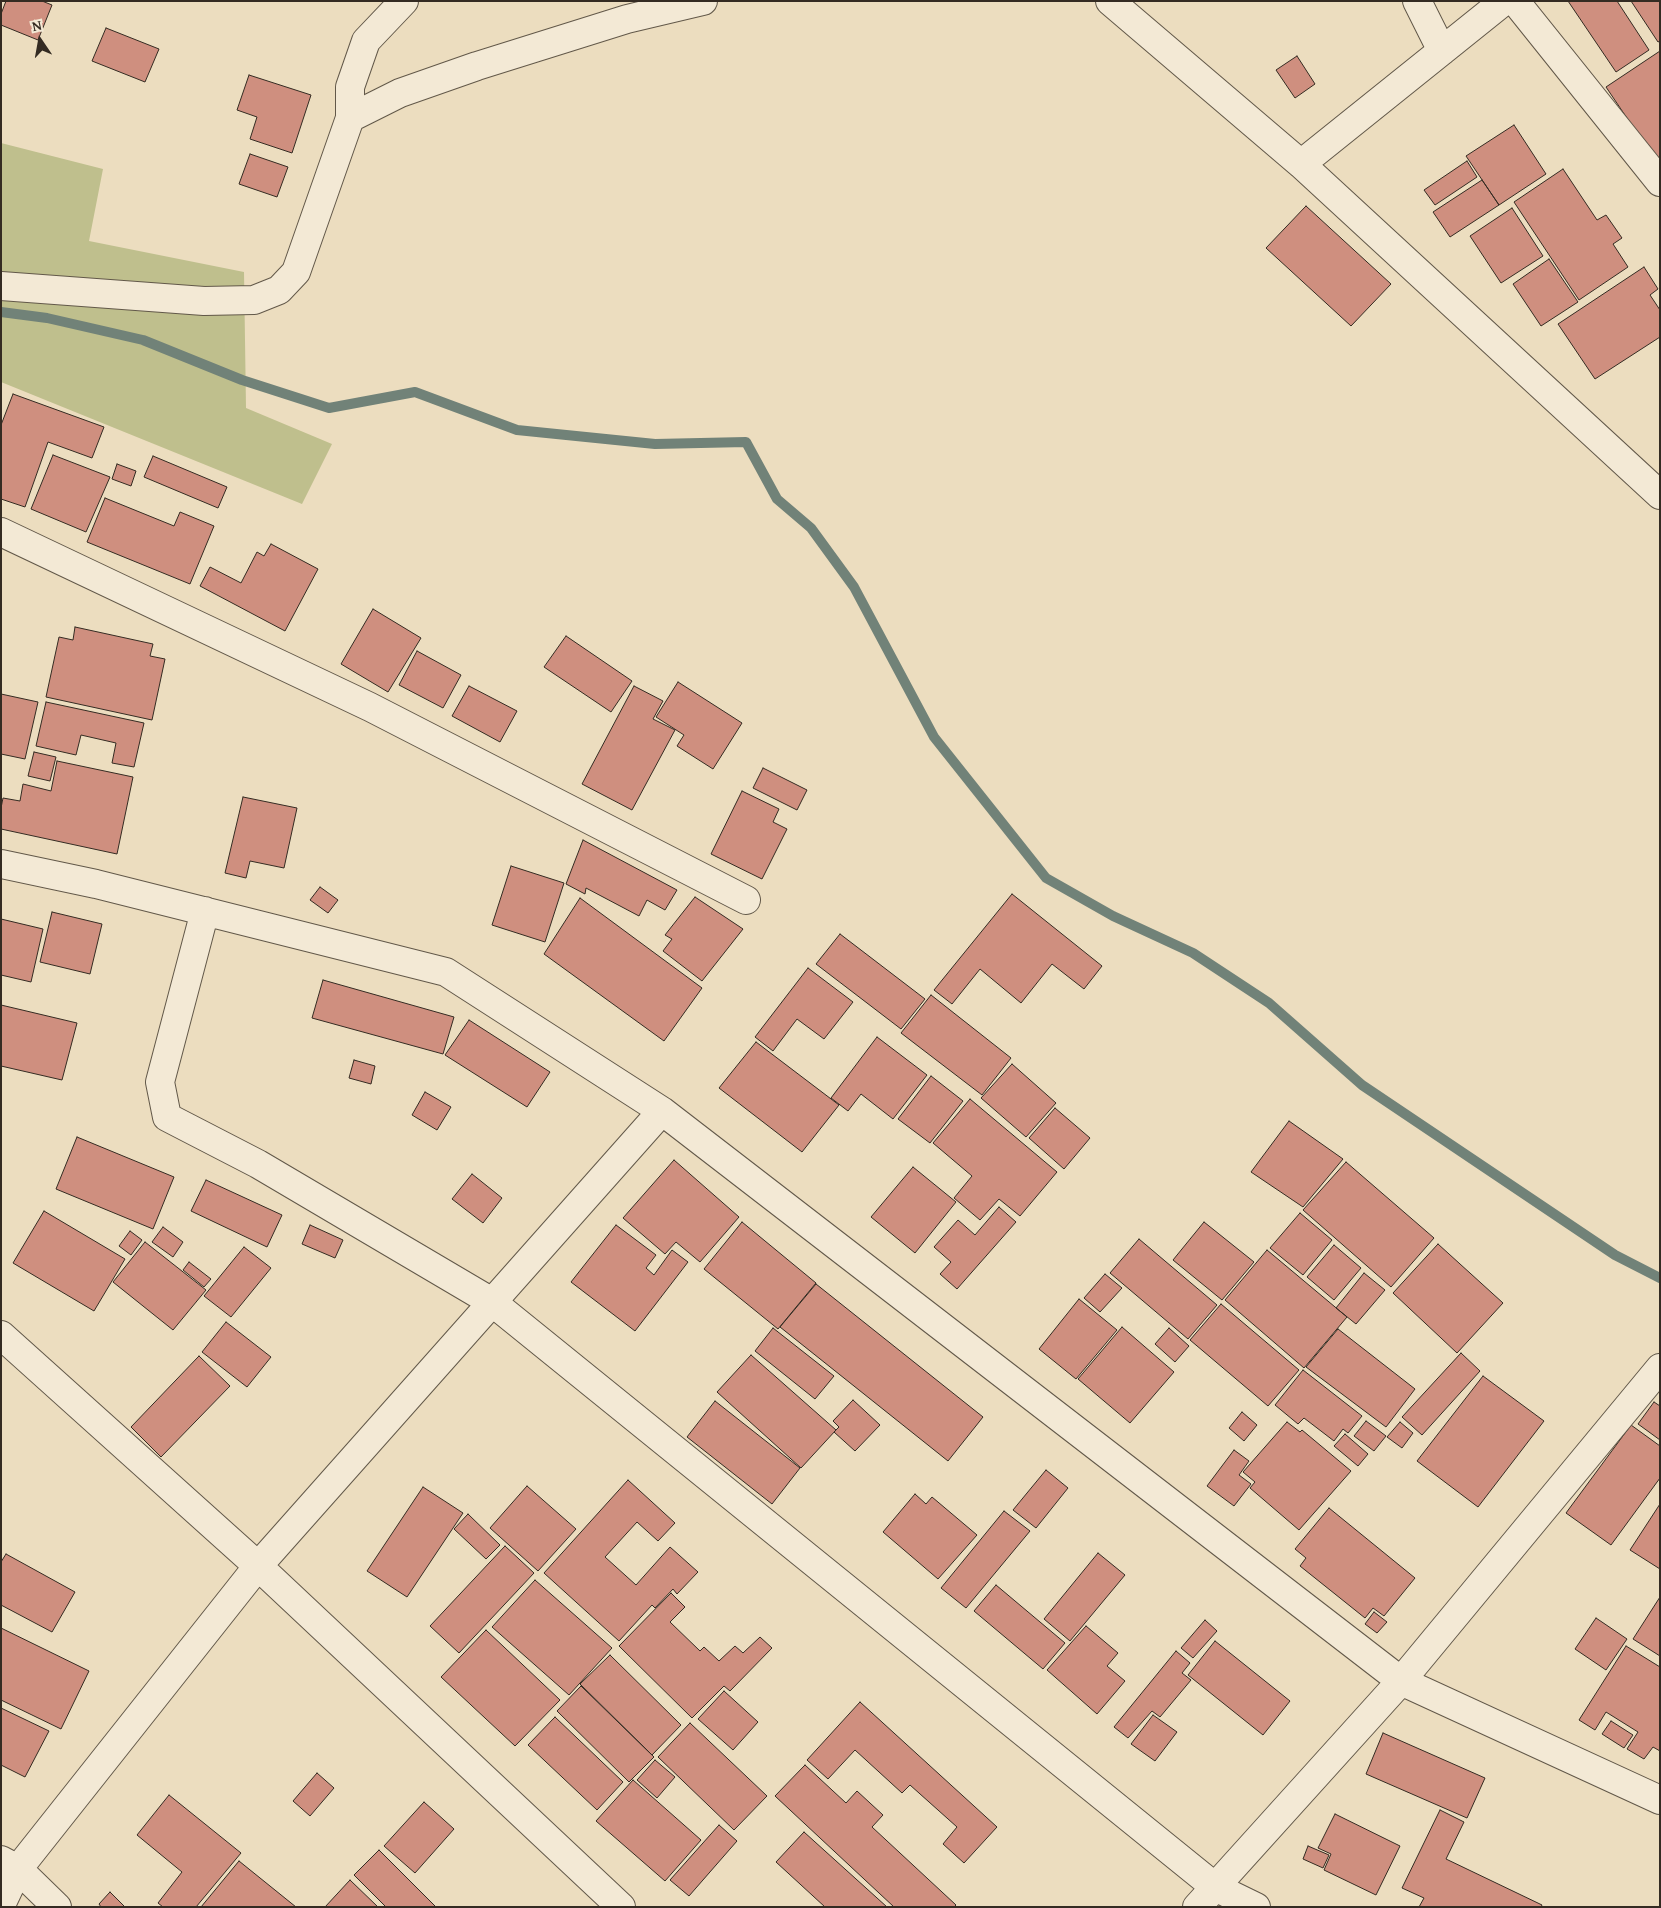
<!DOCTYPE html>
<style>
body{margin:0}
#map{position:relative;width:1661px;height:1908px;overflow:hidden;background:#ecddbf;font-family:"Gentium Book Plus",serif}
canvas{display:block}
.frame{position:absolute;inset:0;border:2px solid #342b22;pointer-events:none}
.north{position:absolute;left:15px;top:15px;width:50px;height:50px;-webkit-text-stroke:4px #f3e9d5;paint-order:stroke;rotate:348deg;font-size:14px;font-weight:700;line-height:20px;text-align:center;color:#342b22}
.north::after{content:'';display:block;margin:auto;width:18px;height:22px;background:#342b22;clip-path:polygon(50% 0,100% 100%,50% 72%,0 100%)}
</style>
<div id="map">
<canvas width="1661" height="1908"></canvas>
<div class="frame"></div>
<div class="north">N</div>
</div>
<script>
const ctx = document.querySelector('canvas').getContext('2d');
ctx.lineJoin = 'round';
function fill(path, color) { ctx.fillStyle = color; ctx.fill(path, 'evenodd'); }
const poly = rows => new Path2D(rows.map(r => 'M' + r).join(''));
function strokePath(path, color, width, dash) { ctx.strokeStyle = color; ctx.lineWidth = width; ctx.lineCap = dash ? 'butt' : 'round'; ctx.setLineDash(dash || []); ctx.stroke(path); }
fill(poly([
 [1,143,103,169,89,241,244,272,246,408,332,444,302,504,1,382]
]), '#bfbf8d');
strokePath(poly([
 [1,312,47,318,143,340,242,380,329,408,415,392,517,430,655,444,746,442,777,499,811,528,854,587,934,737,1046,878,1113,916,1193,953,1269,1003,1362,1085,1615,1255,1660,1278]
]), '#718278', 10);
const building = poly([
 [6,1,42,1,52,5,38,40,1,25,1,14,6,1],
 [1568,1,1617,1,1649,50,1616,72,1568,1],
 [1631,1,1660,1,1660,41,1658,42,1631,1],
 [106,28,159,49,145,82,92,61,106,28],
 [1660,51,1660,167,1606,87,1660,51],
 [1297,56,1315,84,1295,98,1276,70,1297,56],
 [249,75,311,95,292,153,250,139,257,117,237,110,249,75],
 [1514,125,1546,174,1499,205,1466,156,1514,125],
 [250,154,288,167,277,197,239,184,250,154],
 [1467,161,1477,177,1435,205,1424,190,1467,161],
 [1563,169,1597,220,1606,215,1622,238,1613,244,1628,267,1579,300,1514,202,1563,169],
 [1482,180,1499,205,1450,237,1433,212,1482,180],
 [1306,206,1391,284,1351,326,1266,248,1306,206],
 [1512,208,1543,256,1501,283,1470,236,1512,208],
 [1549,259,1578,302,1541,326,1513,284,1549,259],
 [1644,267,1658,289,1650,295,1660,310,1660,337,1595,379,1558,324,1644,267],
 [13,394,104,427,92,458,48,442,25,507,1,499,1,425,13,394],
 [53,455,110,477,86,532,31,509,53,455],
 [153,456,227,487,218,508,144,477,153,456],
 [117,464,136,471,131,486,112,479,117,464],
 [105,498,174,526,180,512,214,526,190,584,87,542,105,498],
 [271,544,318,569,285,631,200,586,210,567,241,583,257,552,264,556,271,544],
 [373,609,421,638,388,692,341,664,373,609],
 [75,627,153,644,150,656,165,659,152,720,46,697,59,637,73,640,75,627],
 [566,636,632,681,611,712,544,667,566,636],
 [417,651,461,675,443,708,399,685,417,651],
 [678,682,742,723,713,769,677,746,684,735,656,717,678,682],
 [469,686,517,711,500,742,452,716,469,686],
 [634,686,663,701,653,719,675,730,632,810,582,784,634,686],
 [1,694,38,702,25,759,1,754,1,694],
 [46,702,144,723,134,767,112,763,116,743,81,735,76,755,36,746,46,702],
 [34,752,56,757,50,781,28,776,34,752],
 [57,761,133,777,117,854,1,829,1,808,3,798,20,801,23,784,51,791,57,761],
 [763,768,807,790,797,810,753,788,763,768],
 [742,791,779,809,773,822,787,829,762,879,711,854,742,791],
 [243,797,297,808,284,868,250,861,246,878,225,873,243,797],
 [583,840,677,890,665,910,647,900,639,916,586,888,585,894,566,884,583,840],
 [511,866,564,883,545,942,492,925,511,866],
 [320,887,338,900,328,913,310,900,320,887],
 [1012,894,1102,966,1084,989,1052,964,1021,1003,980,969,952,1004,934,990,1012,894],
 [695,897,743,929,702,981,663,951,672,939,665,935,695,897],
 [580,898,702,988,664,1041,544,954,580,898],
 [52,912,102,924,90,974,40,962,52,912],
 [1,919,43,929,31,982,1,975,1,919],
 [840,934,925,999,901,1029,816,964,840,934],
 [808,968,853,1002,824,1039,797,1019,773,1051,755,1037,808,968],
 [323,980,454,1017,443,1054,312,1018,323,980],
 [931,995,1011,1058,982,1095,901,1033,931,995],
 [1,1005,77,1023,62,1080,1,1066,1,1005],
 [469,1020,550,1072,527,1107,445,1055,469,1020],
 [877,1037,927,1075,893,1119,861,1094,848,1111,831,1098,877,1037],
 [756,1042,839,1105,802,1152,719,1088,756,1042],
 [354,1060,375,1066,371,1084,349,1078,354,1060],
 [1012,1064,1056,1103,1026,1137,981,1098,1012,1064],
 [931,1076,963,1101,930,1143,898,1119,931,1076],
 [425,1092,451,1107,437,1130,412,1115,425,1092],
 [970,1099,1057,1172,1020,1216,999,1199,980,1220,954,1198,972,1176,933,1143,970,1099],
 [1055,1108,1090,1138,1064,1169,1029,1138,1055,1108],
 [1289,1121,1343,1159,1303,1207,1251,1172,1289,1121],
 [77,1137,174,1177,153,1229,56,1189,77,1137],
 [674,1160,739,1217,700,1262,676,1242,665,1254,623,1218,674,1160],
 [1346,1162,1434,1238,1391,1287,1303,1210,1346,1162],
 [913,1167,956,1202,915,1253,871,1217,913,1167],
 [472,1174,502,1198,483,1223,452,1199,472,1174],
 [206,1180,282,1215,267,1247,191,1211,206,1180],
 [999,1207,1016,1222,957,1289,940,1274,951,1262,934,1247,958,1220,975,1235,999,1207],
 [44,1211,125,1259,94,1311,13,1263,44,1211],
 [1300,1213,1332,1240,1303,1275,1270,1248,1300,1213],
 [742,1222,816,1283,778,1329,704,1269,742,1222],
 [1204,1222,1254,1262,1222,1300,1173,1260,1204,1222],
 [310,1225,343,1240,335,1258,302,1244,310,1225],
 [616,1225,656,1255,646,1268,654,1275,672,1250,688,1262,635,1331,571,1282,616,1225],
 [163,1227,183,1242,173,1257,152,1242,163,1227],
 [130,1231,142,1240,131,1255,119,1246,130,1231],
 [1139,1239,1217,1305,1188,1339,1110,1273,1139,1239],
 [145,1242,206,1290,173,1330,113,1282,145,1242],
 [1438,1244,1503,1303,1457,1353,1393,1293,1438,1244],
 [1334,1245,1361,1268,1334,1300,1307,1277,1334,1245],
 [244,1247,271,1268,231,1317,204,1296,244,1247],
 [1267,1250,1347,1317,1304,1368,1225,1300,1267,1250],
 [189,1262,211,1279,204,1287,183,1270,189,1262],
 [1364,1273,1385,1290,1356,1324,1336,1308,1364,1273],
 [1105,1274,1122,1288,1100,1312,1084,1298,1105,1274],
 [816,1284,983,1417,948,1461,780,1327,816,1284],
 [1079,1299,1117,1330,1076,1379,1039,1349,1079,1299],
 [1221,1304,1299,1370,1268,1406,1190,1340,1221,1304],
 [226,1322,271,1357,247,1387,202,1352,226,1322],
 [1122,1327,1174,1372,1130,1423,1078,1379,1122,1327],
 [773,1328,834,1376,815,1399,755,1351,773,1328],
 [1169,1328,1189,1346,1175,1362,1155,1344,1169,1328],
 [1338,1329,1415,1389,1386,1427,1306,1367,1338,1329],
 [1461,1353,1480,1371,1422,1435,1402,1417,1461,1353],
 [751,1355,836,1430,801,1468,717,1392,751,1355],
 [199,1356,230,1386,161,1457,131,1427,199,1356],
 [1303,1370,1362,1416,1348,1433,1343,1429,1334,1441,1304,1418,1298,1424,1275,1405,1303,1370],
 [1483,1376,1544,1421,1478,1507,1417,1461,1483,1376],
 [853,1400,880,1425,855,1451,834,1432,839,1427,833,1421,853,1400],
 [715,1401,800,1468,772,1504,687,1437,715,1401],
 [1654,1402,1660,1406,1660,1440,1638,1424,1654,1402],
 [1242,1412,1257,1425,1244,1441,1229,1428,1242,1412],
 [1366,1421,1386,1436,1374,1451,1354,1436,1366,1421],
 [1287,1422,1300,1432,1302,1430,1351,1471,1299,1530,1250,1488,1255,1482,1243,1472,1287,1422],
 [1400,1422,1413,1433,1402,1448,1387,1437,1400,1422],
 [1631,1425,1660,1446,1660,1478,1611,1545,1566,1513,1631,1425],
 [1345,1434,1368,1454,1358,1466,1334,1446,1345,1434],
 [1234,1450,1249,1461,1239,1475,1251,1484,1234,1506,1207,1486,1234,1450],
 [1046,1470,1068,1488,1036,1528,1013,1510,1046,1470],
 [628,1480,675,1523,658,1541,637,1522,605,1557,636,1585,670,1547,698,1572,677,1594,673,1589,655,1608,652,1605,619,1641,544,1573,628,1480],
 [527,1486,576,1529,538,1571,490,1528,527,1486],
 [423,1487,463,1513,407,1597,367,1571,423,1487],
 [915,1494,926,1504,932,1497,977,1535,938,1579,883,1532,915,1494],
 [1660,1504,1660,1569,1630,1550,1660,1504],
 [1329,1508,1415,1578,1384,1616,1373,1608,1365,1618,1300,1566,1306,1558,1295,1549,1329,1508],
 [1004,1511,1030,1531,966,1608,941,1588,1004,1511],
 [468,1514,500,1545,486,1559,454,1529,468,1514],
 [505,1546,534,1573,459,1653,430,1626,505,1546],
 [1098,1553,1125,1575,1070,1641,1044,1619,1098,1553],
 [6,1554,75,1592,52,1632,1,1605,1,1562,6,1554],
 [535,1580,612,1648,569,1695,492,1627,535,1580],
 [996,1585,1065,1643,1043,1669,974,1611,996,1585],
 [671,1593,685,1607,670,1622,700,1651,704,1647,719,1661,735,1646,743,1653,760,1637,772,1648,730,1691,724,1686,692,1718,619,1646,671,1593],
 [1660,1597,1660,1656,1633,1639,1660,1597],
 [1374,1612,1387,1622,1377,1633,1365,1624,1374,1612],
 [1596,1618,1627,1639,1606,1670,1575,1649,1596,1618],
 [1205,1620,1217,1631,1193,1658,1181,1648,1205,1620],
 [1086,1626,1118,1653,1107,1666,1125,1681,1097,1714,1047,1670,1086,1626],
 [1,1628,89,1671,61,1729,1,1700,1,1628],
 [486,1630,560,1700,515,1746,441,1677,486,1630],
 [1215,1641,1290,1701,1263,1735,1188,1675,1215,1641],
 [1626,1646,1660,1667,1660,1751,1653,1747,1644,1759,1627,1749,1638,1732,1606,1712,1595,1730,1579,1720,1626,1646],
 [1176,1651,1190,1663,1182,1673,1191,1680,1160,1717,1152,1711,1128,1738,1114,1727,1176,1651],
 [610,1655,681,1725,652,1755,580,1684,610,1655],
 [581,1686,654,1757,629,1782,557,1711,581,1686],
 [724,1691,758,1722,733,1750,698,1719,724,1691],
 [860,1702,997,1827,964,1863,943,1844,957,1827,910,1785,902,1793,855,1750,828,1779,807,1760,860,1702],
 [1,1708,49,1731,25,1777,1,1765,1,1708],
 [1153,1715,1177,1732,1155,1761,1131,1744,1153,1715],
 [555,1717,623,1782,597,1810,528,1745,555,1717],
 [1611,1721,1633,1735,1624,1748,1602,1734,1611,1721],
 [690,1723,767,1796,734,1830,658,1757,690,1723],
 [1383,1733,1485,1778,1467,1818,1366,1774,1383,1733],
 [655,1760,675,1777,657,1798,637,1780,655,1760],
 [805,1765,846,1803,857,1791,883,1815,872,1827,956,1905,954,1907,894,1907,775,1796,805,1765],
 [317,1773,334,1788,310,1816,293,1801,317,1773],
 [633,1780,701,1840,665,1881,596,1821,633,1780],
 [169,1795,241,1853,196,1907,163,1907,158,1903,182,1872,137,1835,169,1795],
 [424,1802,454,1829,415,1873,384,1846,424,1802],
 [1440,1810,1464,1822,1446,1859,1542,1905,1541,1907,1419,1907,1424,1898,1402,1888,1440,1810],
 [1335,1814,1400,1846,1376,1895,1324,1870,1331,1854,1318,1848,1335,1814],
 [719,1825,737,1841,689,1896,670,1880,719,1825],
 [804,1832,887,1907,825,1907,776,1862,804,1832],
 [1308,1846,1329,1855,1323,1868,1303,1859,1308,1846],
 [379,1850,436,1907,386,1907,354,1875,379,1850],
 [239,1861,296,1907,201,1907,239,1861],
 [350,1880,378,1907,325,1907,350,1880],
 [110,1892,125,1907,101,1907,99,1904,110,1892]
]);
fill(building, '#cf8f7f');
strokePath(building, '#342b22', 1);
const minor = poly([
 [1110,1,1301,164,1660,495],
 [1417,1,1442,51],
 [1515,1,1660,182],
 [350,118,350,87,366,41,404,1],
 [1301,164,1504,1],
 [1,286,204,301,254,300,279,290,296,272,350,118,400,93,477,66,627,19,703,1],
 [1,532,370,707,746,900],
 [1,864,96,884,446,972,662,1111,1401,1681,1660,1800],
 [205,911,160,1082,167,1117,258,1164,492,1302,1215,1887,1256,1907],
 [1,1335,258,1566,621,1907],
 [1,1860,18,1869,57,1907],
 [1,1905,18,1869,258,1566,662,1111],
 [1197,1907,1401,1681,1660,1368]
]);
strokePath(minor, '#625849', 30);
strokePath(minor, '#f3e9d5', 28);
</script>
